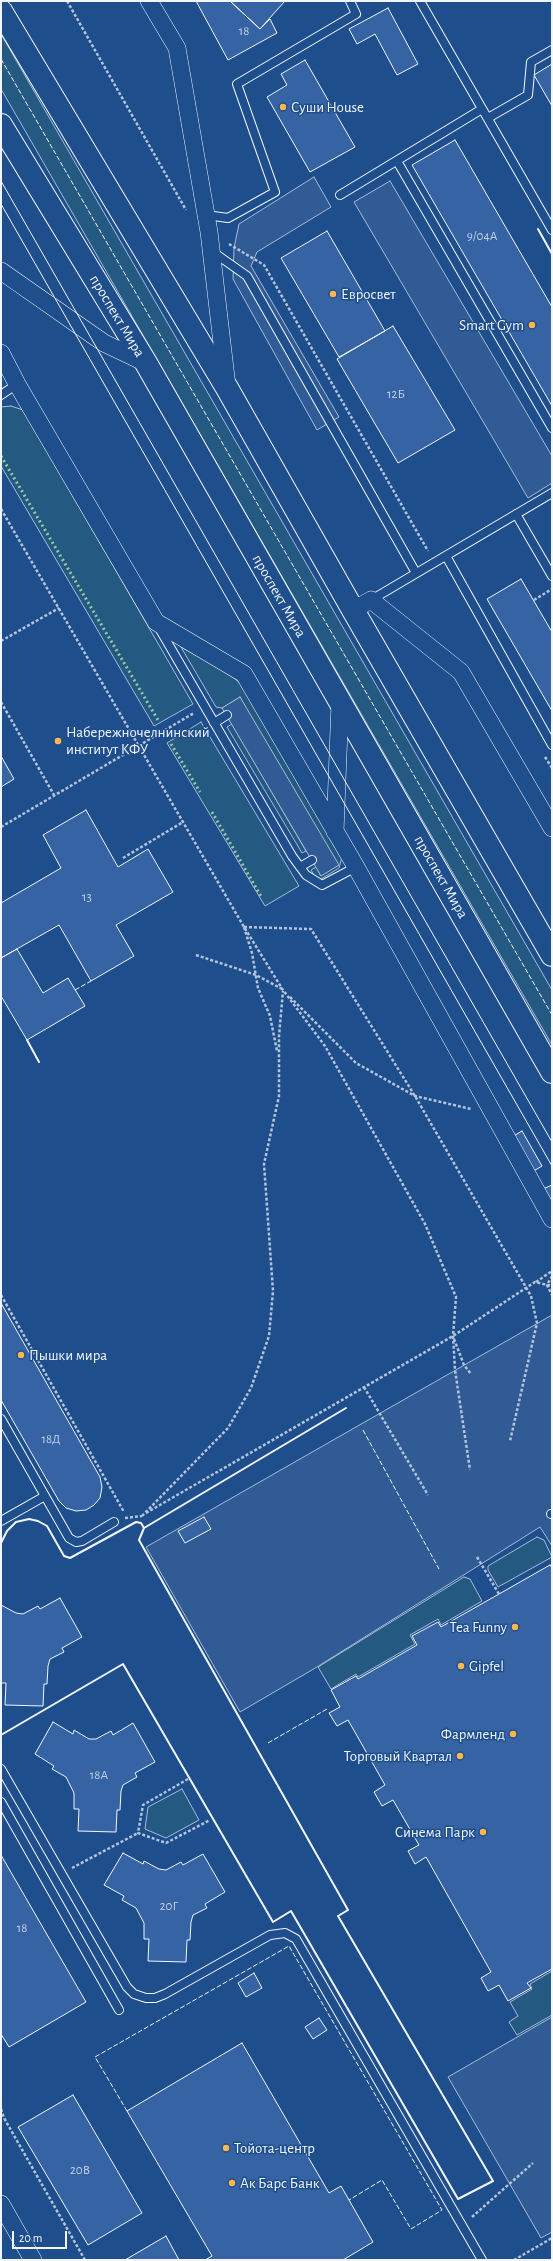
<!DOCTYPE html>
<meta charset="utf-8">
<style>
body{margin:0}
#map{position:relative;width:553px;height:2261px;overflow:hidden;background:#1f4e8c;font-family:"Alegreya Sans",sans-serif}
canvas{display:block}
.frame{position:absolute;inset:0;border:2px solid #f2f6ff;pointer-events:none}
.scale{position:absolute;left:12px;top:2231px;width:55px;height:18px;box-sizing:border-box;border:2px solid #f2f6ff;border-top:0;padding-left:5px;font-size:12px;line-height:14px;white-space:nowrap;color:#f2f6ff;-webkit-text-stroke:3px #1f4e8c;paint-order:stroke}
</style>
<div id="map">
<canvas width="553" height="2261"></canvas>
<div class="frame"></div>
<div class="scale">20 m</div>
</div>
<script>
const ctx = document.querySelector('canvas').getContext('2d');
ctx.lineJoin = 'round';
function fill(path, color) { ctx.fillStyle = color; ctx.fill(path, 'evenodd'); }
const poly = rows => new Path2D(rows.map(r => 'M' + r).join(''));
function strokePath(path, color, width, dash) { ctx.strokeStyle = color; ctx.lineWidth = width; ctx.lineCap = dash ? 'butt' : 'round'; ctx.setLineDash(dash || []); ctx.stroke(path); }
function write(font, color, halo, rows, align = 'center') {
  ctx.font = font + ' "Alegreya Sans",sans-serif'; ctx.lineWidth = 3; ctx.setLineDash([]); ctx.textBaseline = 'middle'; ctx.strokeStyle = halo; ctx.fillStyle = color; for (const [text, x, y, turn = 0] of rows) {
    ctx.save(); ctx.translate(x, y); ctx.rotate((+turn || 0) * Math.PI / 180); ctx.textAlign = isNaN(turn) ? turn : align; if (halo) ctx.strokeText(text, 0, 0); ctx.fillText(text, 0, 0); ctx.restore();
  }
}
const green = poly([
 [1,34,552,990,552,1045,1,89,1,34],
 [11,406,23,410,193,704,154,726,1,466,1,407,11,406],
 [181,647,228,673,241,684,342,857,339,868,321,879,315,877,311,870,316,867,321,876,240,697,222,708,216,707,181,647],
 [201,722,299,886,265,906,167,743,201,722],
 [232,724,306,851,302,853,227,727,232,724],
 [537,1537,544,1540,552,1557,498,1587,488,1570,488,1566,537,1537],
 [464,1577,470,1579,482,1601,441,1625,438,1619,410,1635,415,1644,358,1677,356,1674,331,1689,318,1667,464,1577],
 [182,1789,199,1820,166,1838,145,1829,148,1807,182,1789],
 [552,1971,552,2015,517,2035,509,2022,518,2016,510,2002,532,1989,530,1984,552,1971]
]);
fill(green, '#245a82');
strokePath(green, '#a8bbd7', 1);
const parking = poly([
 [314,177,331,207,257,252,251,266,339,417,317,430,233,279,234,248,239,224,314,177],
 [390,181,552,456,552,483,528,498,354,202,390,181],
 [240,697,339,865,321,876,222,708,240,697],
 [552,1315,552,1546,540,1527,317,1667,240,1712,146,1547,552,1315],
 [552,2017,552,2232,541,2238,448,2077,552,2017]
]);
fill(parking, '#305b95');
strokePath(parking, '#a8bbd7', 1);
const building = poly([
 [196,1,230,1,260,29,270,19,277,33,228,60,196,1],
 [230,1,285,1,260,29,230,1],
 [388,8,418,64,397,75,375,34,357,44,349,29,388,8],
 [305,60,355,147,310,172,267,97,287,85,281,74,305,60],
 [552,64,552,106,534,75,552,64],
 [455,140,552,307,552,406,412,165,455,140],
 [327,231,385,331,339,357,281,258,327,231],
 [393,326,455,430,398,463,337,359,393,326],
 [521,579,552,632,552,711,487,599,521,579],
 [1,756,14,779,1,787,1,756],
 [86,810,118,867,148,849,173,892,116,925,134,956,91,981,59,925,1,958,1,903,61,868,43,835,86,810],
 [17,949,43,993,68,978,85,1006,27,1040,1,996,1,958,17,949],
 [522,1131,542,1166,532,1172,512,1137,522,1131],
 [552,1185,552,1204,543,1189,552,1185],
 [1,1303,100,1477,102,1487,100,1498,94,1505,86,1510,76,1511,66,1508,59,1501,1,1400,1,1303],
 [204,1517,211,1529,185,1543,178,1531,204,1517],
 [550,1565,552,1568,552,1969,527,1983,531,1988,508,2001,499,1985,488,1991,481,1978,491,1972,426,1857,415,1864,408,1851,419,1845,393,1800,382,1806,374,1792,385,1785,348,1720,337,1726,329,1713,340,1707,331,1690,356,1676,358,1679,417,1645,412,1636,438,1622,441,1627,550,1565],
 [60,1598,82,1637,62,1648,64,1652,50,1659,48,1666,47,1684,44,1684,43,1706,5,1705,6,1683,1,1683,1,1605,16,1613,23,1614,38,1606,40,1609,60,1598],
 [53,1722,73,1734,74,1730,89,1739,96,1739,111,1731,113,1735,133,1723,155,1762,135,1773,137,1777,123,1785,121,1791,120,1810,117,1810,116,1832,78,1831,79,1809,74,1809,74,1793,66,1777,52,1769,54,1766,35,1754,53,1722],
 [123,1853,143,1864,144,1861,159,1869,166,1870,181,1862,183,1865,203,1854,225,1892,205,1904,207,1908,193,1915,191,1922,190,1940,187,1940,186,1962,148,1961,149,1939,144,1939,144,1923,136,1908,122,1900,124,1896,104,1885,123,1853],
 [1,1855,86,2002,9,2047,1,2034,1,1855],
 [254,1973,262,1988,246,1997,238,1983,254,1973],
 [319,2018,327,2030,313,2039,305,2027,319,2018],
 [242,2043,329,2193,341,2186,373,2242,343,2260,205,2260,212,2256,127,2111,242,2043],
 [73,2095,142,2213,88,2245,18,2127,73,2095],
 [166,2236,179,2260,125,2260,166,2236]
]);
fill(building, '#3563a3');
strokePath(building, '#f2f6ff', 1);
const lane = poly([
 [420,1,552,230],
 [488,118,528,95,531,62,552,50],
 [397,161,552,428],
 [340,195,482,109],
 [206,215,228,218,275,192,237,84,356,14,350,1],
 [213,252,247,276,416,573],
 [1,395,17,384],
 [516,514,552,576],
 [446,556,552,745],
 [371,600,552,493],
 [159,628,292,856,306,875,322,885,356,867],
 [214,723,227,715],
 [300,867,312,860],
 [1,1419,69,1538,76,1542,82,1541,114,1522],
 [551,1514,552,1514],
 [1,1521,45,1496],
 [1,1769,127,1987,134,1994,146,1998,155,1998,165,1994,270,1935,285,1933,296,1939,482,2260],
 [1,1802,119,2010]
]);
const street = poly([
 [149,1,177,48,209,232,227,386],
 [1,271,104,343,146,363],
 [1,353,17,384,156,622,244,674,356,867,552,1219],
 [353,610,371,600,461,672,552,828],
 [335,832,340,703],
 [1,2204,33,2260]
]);
const primary = poly([
 [1,11,227,388,353,610,552,955],
 [1,125,146,363,552,1072]
]);
strokePath(lane, '#f2f6ff', 10);
strokePath(street, '#f2f6ff', 18);
strokePath(primary, '#f2f6ff', 24);
strokePath(poly([
 [67,1,186,210],
 [229,244,264,265,428,551],
 [1,509,244,927,283,990,325,1046,425,1224,456,1297,453,1336,455,1370,470,1470],
 [534,600,552,589],
 [1,641,59,608],
 [1,702,54,795],
 [545,757,552,768],
 [1,827,194,713],
 [123,858,183,822],
 [244,927,311,929,415,1096,531,1296,537,1323,510,1441],
 [244,927,252,953,258,988,270,1016,277,1051],
 [196,955,256,975,282,989],
 [290,997,356,1063,415,1096,471,1109],
 [552,1276,547,1285,552,1295],
 [536,1282,552,1271],
 [1,1295,124,1512],
 [454,1339,464,1365,471,1374],
 [364,1387,428,1495],
 [146,1513,453,1336,535,1282,552,1286],
 [142,1516,228,1428,251,1388,269,1336,273,1291,264,1164,279,1096,279,1036,283,991],
 [125,1518,142,1516],
 [477,1557,499,1594],
 [188,1779,143,1805,138,1833,166,1843,210,1820],
 [72,1868,138,1833],
 [1,2109,4,2118,85,2260],
 [472,2217,533,2163],
 [514,2260,552,2238]
]), '#b3c4dc', 2.5, [3, 2]);
strokePath(lane, '#1f4e8c', 8);
strokePath(street, '#1f4e8c', 17);
strokePath(primary, '#1f4e8c', 22);
strokePath(poly([
 [1,181,552,1142],
 [1,204,552,1166]
]), '#f2f6ff', 1);
strokePath(poly([
 [1,456,158,720],
 [171,744,200,792],
 [212,812,262,898]
]), '#97c8a6', 3, [2, 3]);
strokePath(poly([
 [1,59,552,1015],
 [75,990,91,981],
 [363,1430,439,1569],
 [268,1743,327,1709],
 [127,2111,95,2057,289,1946,442,2210,411,2229,382,2180,349,2200]
]), '#f2f6ff', 1, [5, 2]);
strokePath(poly([
 [538,229,552,254],
 [27,1040,39,1062],
 [1,1543,7,1531,16,1522,29,1519,38,1521,47,1526,64,1556,70,1558,136,1522,141,1523,144,1528],
 [1,1735,123,1664,273,1922,291,1911,458,2199,493,2181,338,1916,348,1910,139,1540,144,1528,346,1408]
]), '#f2f6ff', 2);
for (const [x, y, r, color] of [
 [283,107,4,"#ffb74d"],
 [333,294,4,"#ffb74d"],
 [532,325,4,"#ffb74d"],
 [58,741,4,"#ffb74d"],
 [21,1355,4,"#ffb74d"],
 [515,1627,4,"#ffb74d"],
 [461,1666,4,"#ffb74d"],
 [513,1734,4,"#ffb74d"],
 [460,1756,4,"#ffb74d"],
 [483,1832,4,"#ffb74d"],
 [226,2148,4,"#ffb74d"],
 [232,2183,4,"#ffb74d"]
]) { const dot = new Path2D(); dot.arc(x, y, r, 0, 2 * Math.PI); ctx.fillStyle = color; ctx.fill(dot); strokePath(dot, '#1f4e8c', 1.5); }
write('13px', '#c3d1e8', null, [
 ["18",244,31],
 ["9/04А",482,236],
 ["12Б",396,394],
 ["13",87,897],
 ["18Д",51,1439],
 ["18А",99,1775],
 ["20Г",169,1906],
 ["18",22,1928],
 ["20В",80,2170]
]);
write('15px', '#f2f6ff', '#1f4e8c', [
 ["Суши House",291,107],
 ["Евросвет",341,294],
 ["Smart Gym",524,325,"right"],
 ["Набережночелнинский",66,732],
 ["институт КФУ",66,749],
 ["Пышки мира",29,1355],
 ["Tea Funny",507,1627,"right"],
 ["Gipfel",469,1666],
 ["Фармленд",505,1734,"right"],
 ["Торговый Квартал",452,1756,"right"],
 ["Синема Парк",475,1832,"right"],
 ["Тойота-центр",234,2148],
 ["Ак Барс Банк",240,2183]
], 'left');
write('15px', '#f2f6ff', '#1f4e8c', [
 ["проспект Мира",117,316,59],
 ["проспект Мира",279,596,60],
 ["проспект Мира",441,877,60]
]);
</script>
